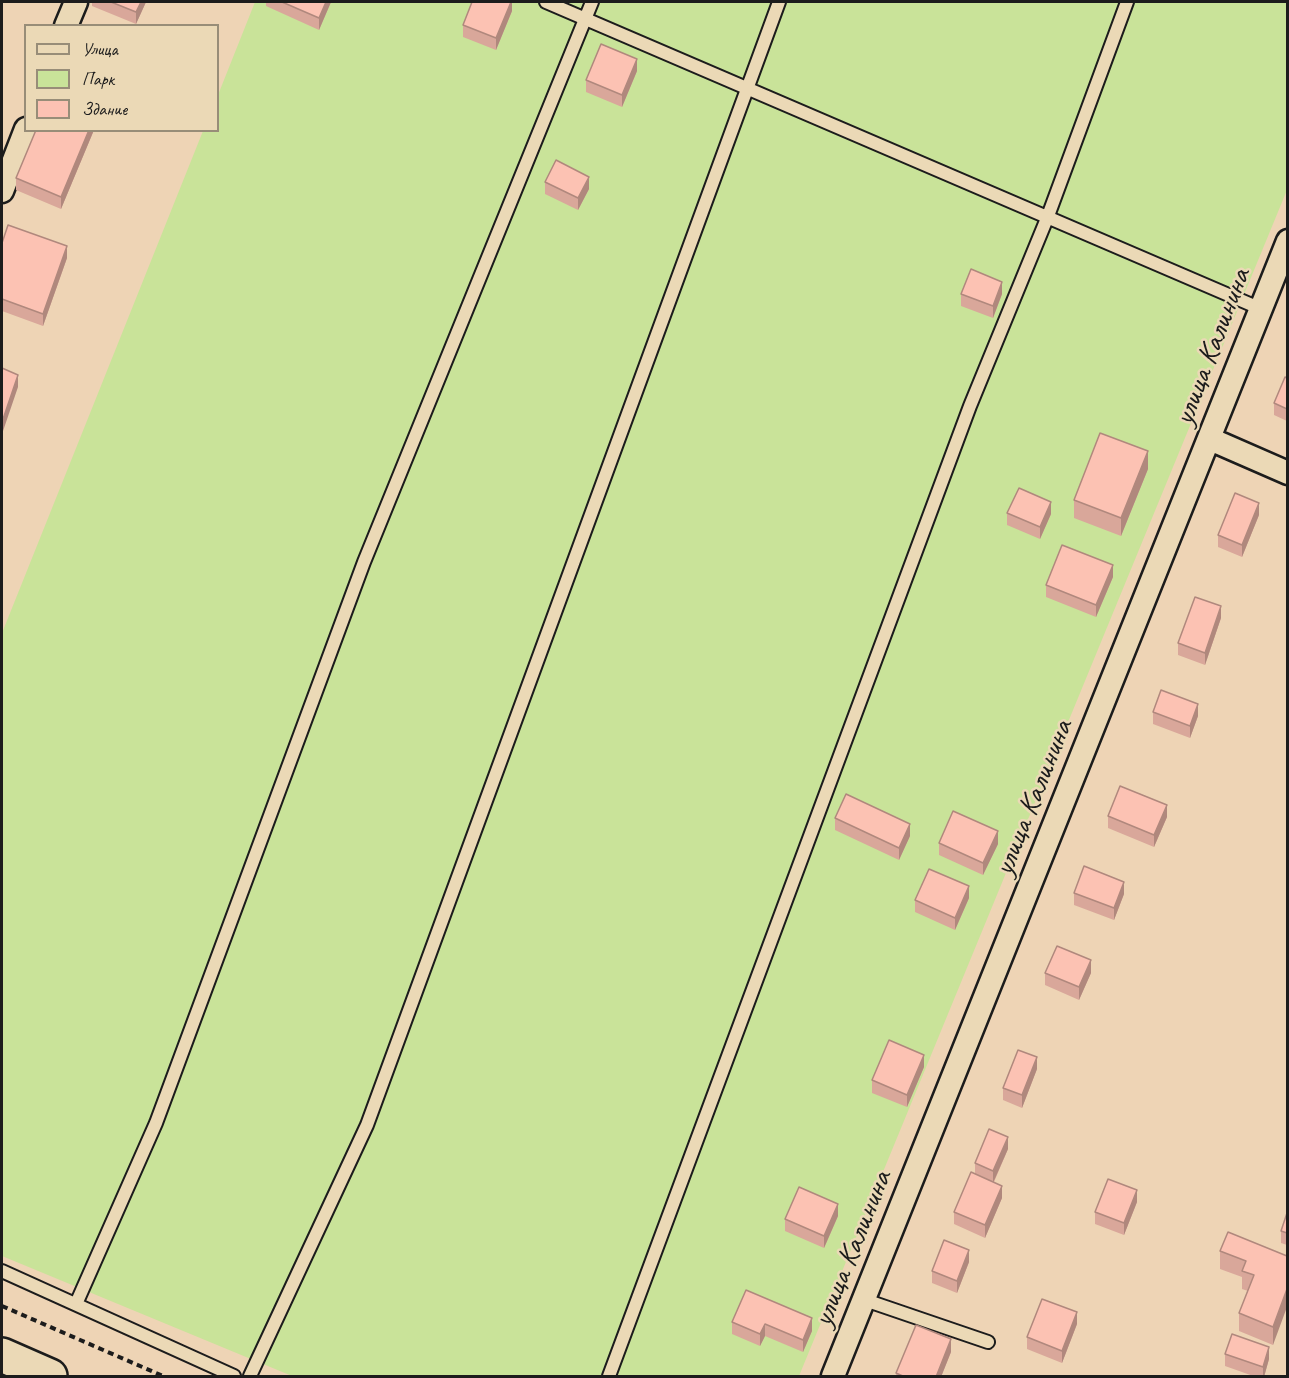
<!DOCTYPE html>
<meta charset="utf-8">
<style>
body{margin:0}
#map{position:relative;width:1289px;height:1378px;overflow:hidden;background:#eed4b5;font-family:Caveat,sans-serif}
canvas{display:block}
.frame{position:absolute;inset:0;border:3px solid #1c1c1c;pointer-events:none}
.legend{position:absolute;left:24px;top:24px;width:195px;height:108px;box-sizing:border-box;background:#ebd9b6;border:2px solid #988d78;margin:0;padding:8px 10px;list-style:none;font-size:18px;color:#1c1c1c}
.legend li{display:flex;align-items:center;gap:12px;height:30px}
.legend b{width:30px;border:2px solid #988d78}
</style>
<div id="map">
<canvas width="1289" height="1378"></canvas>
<div class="frame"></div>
<ul class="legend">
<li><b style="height:8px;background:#ebd9b6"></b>Улица</li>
<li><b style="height:16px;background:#c9e399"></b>Парк</li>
<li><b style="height:16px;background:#fcc2b3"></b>Здание</li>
</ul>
</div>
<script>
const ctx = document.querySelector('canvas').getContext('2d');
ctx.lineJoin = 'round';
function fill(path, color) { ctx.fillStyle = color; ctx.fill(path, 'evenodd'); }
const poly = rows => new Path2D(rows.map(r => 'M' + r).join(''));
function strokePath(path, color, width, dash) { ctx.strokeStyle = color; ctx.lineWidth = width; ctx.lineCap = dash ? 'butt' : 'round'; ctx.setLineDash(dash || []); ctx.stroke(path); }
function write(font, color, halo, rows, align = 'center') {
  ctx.font = font + ' Caveat,sans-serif'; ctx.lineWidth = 5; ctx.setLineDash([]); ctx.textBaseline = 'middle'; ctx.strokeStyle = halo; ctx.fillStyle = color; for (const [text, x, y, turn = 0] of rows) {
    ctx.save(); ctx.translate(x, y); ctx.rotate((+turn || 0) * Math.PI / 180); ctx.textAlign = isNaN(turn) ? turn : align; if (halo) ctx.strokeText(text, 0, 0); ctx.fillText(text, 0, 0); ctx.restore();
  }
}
fill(poly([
 [255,2,1287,2,1287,190,799,1376,292,1376,2,1256,2,633,203,131,218,130,218,95]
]), '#c9e399');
const lane = poly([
 [546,2,1259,308],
 [2,1271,234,1376],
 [865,1300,988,1342],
 [76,1304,156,1123,364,562,592,2],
 [250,1376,367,1125,779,2],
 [609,1376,970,406,1048,216,1127,2]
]);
const street = poly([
 [66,26,76,2],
 [2,191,26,129],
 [1210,439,1288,473],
 [833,1376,1288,241]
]);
const secondary = poly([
 [2,1355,50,1376]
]);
strokePath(lane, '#1c1c1c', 16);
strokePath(street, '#1c1c1c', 27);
strokePath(secondary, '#1c1c1c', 38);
strokePath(poly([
 [2,1306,163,1376]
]), '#1c1c1c', 4, [6, 4.5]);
strokePath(lane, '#ebd9b6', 12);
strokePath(street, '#ebd9b6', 22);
strokePath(secondary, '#ebd9b6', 33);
fill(poly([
 [92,2,146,2,136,24,92,6],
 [266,2,331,2,319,30,266,6],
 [512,2,512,11,496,50,463,37,463,25],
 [637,71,622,107,586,92,586,80],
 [94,130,61,209,16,190,16,178],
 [545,182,589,189,578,210,545,194],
 [2,243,67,258,43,326,2,311],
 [961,294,1002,294,993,318,961,306],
 [1287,378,1287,421,1274,415,1274,403],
 [1148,469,1121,536,1074,518,1074,500],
 [1007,513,1051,514,1040,539,1007,525],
 [1259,515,1242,557,1218,547,1218,535],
 [1113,577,1096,617,1046,597,1046,585],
 [1221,618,1205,665,1178,655,1178,643],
 [1153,712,1198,716,1190,738,1153,724],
 [1108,816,1167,817,1154,847,1108,828],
 [835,818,910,836,899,860,835,830],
 [939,843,998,844,983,875,939,855],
 [1074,893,1124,894,1114,920,1074,905],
 [969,898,955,930,915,912,915,900],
 [1045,973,1091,973,1079,1000,1045,985],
 [924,1067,907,1107,872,1093,872,1080],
 [1037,1069,1022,1108,1003,1100,1003,1088],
 [1008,1149,994,1182,1002,1198,985,1238,954,1224,954,1212,975,1174,975,1163],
 [1137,1202,1124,1235,1095,1224,1095,1212],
 [1287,1213,1287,1245,1281,1243,1281,1231],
 [838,1216,824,1248,785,1231,785,1219],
 [1220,1251,1287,1256,1273,1345,1239,1331,1239,1313,1248,1291,1242,1289,1242,1277,1220,1269],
 [969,1262,957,1293,932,1283,932,1271],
 [746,1290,812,1331,803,1352,765,1336,760,1346,732,1334,732,1322],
 [1077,1324,1062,1363,1027,1349,1027,1337],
 [951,1352,941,1377,896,1377,896,1373],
 [1225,1354,1269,1359,1264,1377,1256,1377,1225,1366]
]), '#d9a79a');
fill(poly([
 [141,2,146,2,136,24,136,12],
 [326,2,331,2,319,30,319,18],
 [511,2,512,2,512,11,496,50,496,38],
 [637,59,637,71,622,107,622,95],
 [89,130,94,130,61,209,61,197],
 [589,177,589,189,578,210,578,198],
 [67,246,67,258,43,326,43,314],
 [1002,282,1002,294,993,318,993,306],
 [18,375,18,387,2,434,2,422],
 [1148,451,1148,469,1121,536,1121,518],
 [1051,502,1051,514,1040,539,1040,527],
 [1259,503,1259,515,1242,557,1242,545],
 [1113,565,1113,577,1096,617,1096,605],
 [1221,606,1221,618,1205,665,1205,653],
 [1198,704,1198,716,1190,738,1190,726],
 [1167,805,1167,817,1154,847,1154,835],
 [910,824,910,836,899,860,899,848],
 [998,831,998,844,983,875,983,863],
 [1124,882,1124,894,1114,920,1114,908],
 [969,886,969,898,955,930,955,918],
 [1091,960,1091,973,1079,1000,1079,987],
 [924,1055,924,1067,907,1107,907,1095],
 [1037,1057,1037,1069,1022,1108,1022,1095],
 [1008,1137,1008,1149,993,1183,993,1171],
 [1002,1186,1002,1198,985,1238,985,1225],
 [1137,1190,1137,1202,1124,1235,1124,1223],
 [838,1204,838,1216,824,1248,824,1236],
 [969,1250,969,1262,957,1293,957,1281],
 [1287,1289,1287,1307,1273,1345,1273,1327],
 [1077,1312,1077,1324,1062,1363,1062,1351],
 [812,1318,812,1331,803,1352,803,1340],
 [765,1324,765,1336,760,1346,760,1334],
 [951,1339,951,1352,941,1377,936,1377],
 [1269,1347,1269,1359,1264,1377,1263,1377,1263,1367]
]), '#b0887d');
const building = poly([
 [111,2,141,2,136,12,111,2],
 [282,2,326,2,319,18,282,2],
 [472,2,511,2,496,38,463,25,472,2],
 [601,44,637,59,622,95,586,80,601,44],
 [36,130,89,130,61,197,16,178,36,130],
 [556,160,589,177,578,198,545,182,556,160],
 [8,225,67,246,43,314,2,299,2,243,8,225],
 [971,269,1002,282,993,306,961,294,971,269],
 [2,368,18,375,2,422,2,368],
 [1285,377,1287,378,1287,409,1274,403,1285,377],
 [1100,433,1148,451,1121,518,1074,500,1100,433],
 [1019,488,1051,502,1040,527,1007,513,1019,488],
 [1235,493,1259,503,1242,545,1218,535,1235,493],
 [1062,545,1113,565,1096,605,1046,585,1062,545],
 [1195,597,1221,606,1205,653,1178,643,1195,597],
 [1161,690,1198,704,1190,726,1153,712,1161,690],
 [1120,786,1167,805,1154,835,1108,816,1120,786],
 [846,794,910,824,899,848,835,818,846,794],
 [953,811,998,831,983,863,939,843,953,811],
 [1084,866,1124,882,1114,908,1074,893,1084,866],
 [929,869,969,886,955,918,915,900,929,869],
 [1057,946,1091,960,1079,987,1045,973,1057,946],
 [889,1040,924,1055,907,1095,872,1080,889,1040],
 [1018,1050,1037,1057,1022,1095,1003,1088,1018,1050],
 [989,1129,1008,1137,993,1171,975,1163,989,1129],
 [971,1172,1002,1186,985,1225,954,1212,971,1172],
 [1108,1179,1137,1190,1124,1223,1095,1212,1108,1179],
 [799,1187,838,1204,824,1236,785,1219,799,1187],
 [1287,1213,1287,1233,1281,1231,1287,1213],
 [1228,1232,1287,1256,1287,1289,1273,1327,1239,1313,1254,1275,1242,1271,1246,1261,1220,1251,1228,1232],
 [944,1240,969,1250,957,1281,932,1271,944,1240],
 [746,1290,812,1318,803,1340,765,1324,760,1334,732,1322,746,1290],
 [1042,1299,1077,1312,1062,1351,1027,1337,1042,1299],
 [916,1325,951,1339,936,1377,905,1377,896,1373,916,1325],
 [1232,1334,1269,1347,1263,1367,1225,1354,1232,1334]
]);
fill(building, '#fcc2b3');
strokePath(building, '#b0887d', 1.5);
write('30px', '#1c1c1c', '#ebd9b6', [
 ["улица Калинина",1213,347,-69],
 ["улица Калинина",1034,798,-68],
 ["улица Калинина",853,1249,-68]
]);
</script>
